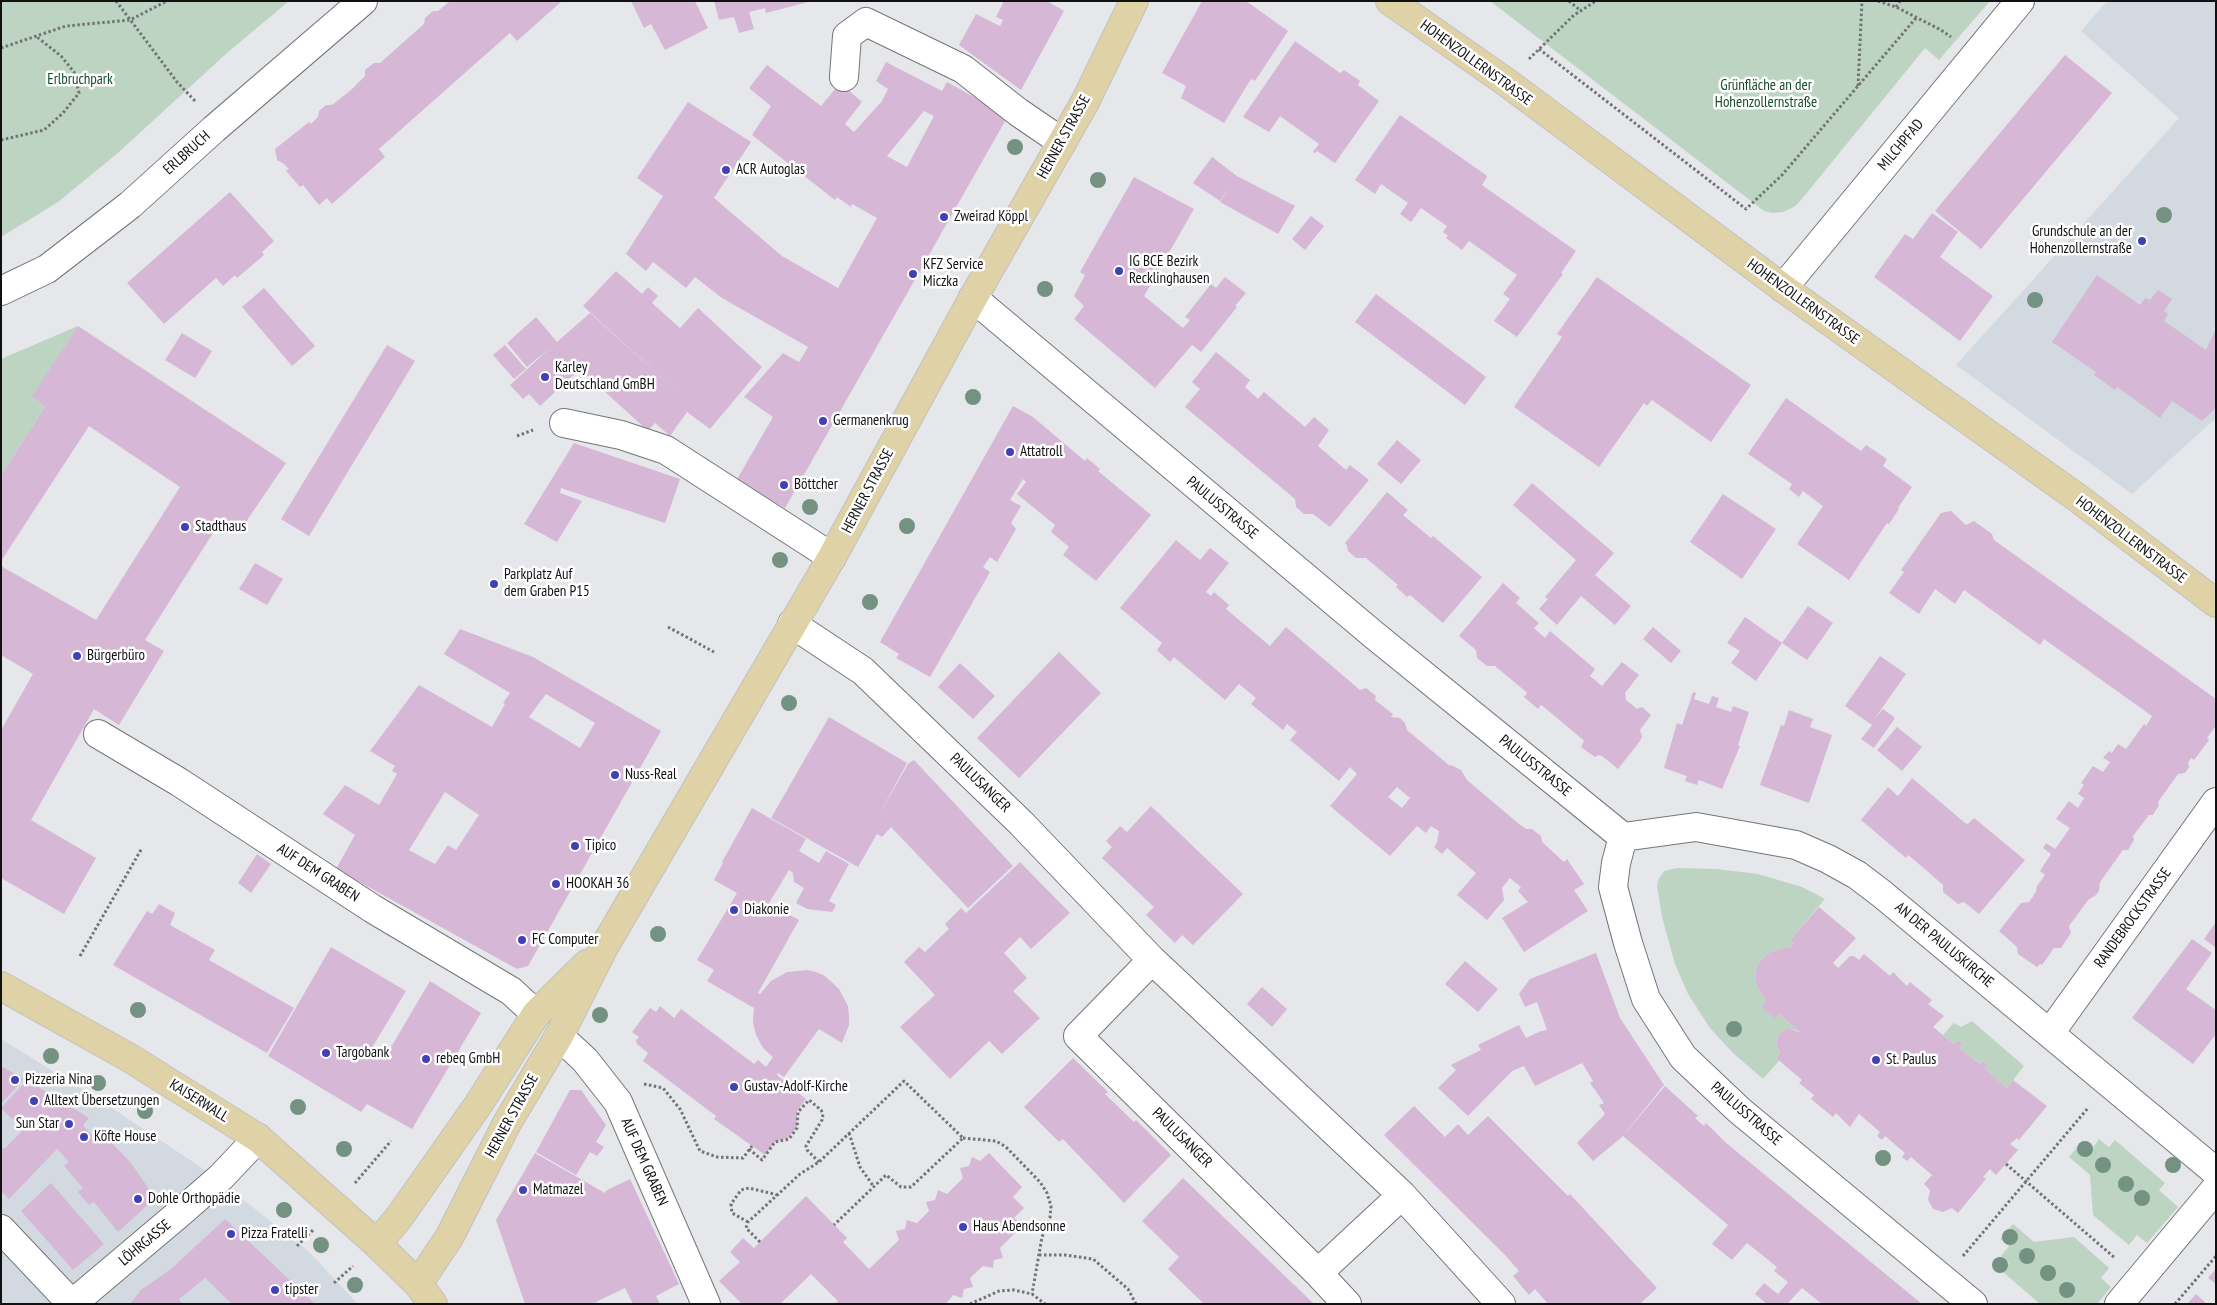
<!DOCTYPE html>
<meta charset="utf-8">
<style>
body{margin:0}
#map{position:relative;width:2217px;height:1305px;overflow:hidden;background:#e5e7ea;font-family:"PT Sans Narrow",sans-serif}
canvas{display:block}
.frame{position:absolute;inset:0;border:2px solid #111112;pointer-events:none}
</style>
<div id="map">
<canvas width="2217" height="1305"></canvas>
<div class="frame"></div>
</div>
<script>
const ctx = document.querySelector('canvas').getContext('2d');
ctx.lineJoin = 'round';
function fill(path, color) { ctx.fillStyle = color; ctx.fill(path, 'evenodd'); }
const poly = rows => new Path2D(rows.map(r => 'M' + r).join(''));
function strokePath(path, color, width, dash) { ctx.strokeStyle = color; ctx.lineWidth = width; ctx.lineCap = dash ? 'butt' : 'round'; ctx.setLineDash(dash || []); ctx.stroke(path); }
function write(font, color, halo, rows, align = 'center') {
  ctx.font = font + ' "PT Sans Narrow",sans-serif'; ctx.lineWidth = 5; ctx.setLineDash([]); ctx.textBaseline = 'middle'; ctx.strokeStyle = halo; ctx.fillStyle = color; for (const [text, x, y, turn = 0] of rows) {
    ctx.save(); ctx.translate(x, y); ctx.rotate((+turn || 0) * Math.PI / 180); ctx.textAlign = isNaN(turn) ? turn : align; if (halo) ctx.strokeText(text, 0, 0); ctx.fillText(text, 0, 0); ctx.restore();
  }
}
fill(poly([
 [2107,1,2216,1,2216,418,2132,494,1956,365,2179,118,2081,31],
 [1,1039,103,1102,211,1174,309,1252,358,1304,1,1304]
]), '#d2d9e1');
fill(poly([
 [1,1,289,1,227,53,119,152,58,202,1,237],
 [1490,1,1990,1,1939,60,1925,48,1801,200,1794,207,1783,212,1773,213,1764,211],
 [78,326,33,396,45,407,1,475,1,359],
 [1677,868,1717,869,1758,874,1802,887,1825,899,1790,940,1793,943,1789,948,1784,948,1770,952,1760,961,1757,967,1755,977,1757,987,1766,1001,1761,1007,1779,1014,1799,1031,1789,1028,1779,1033,1776,1043,1780,1052,1776,1058,1779,1061,1763,1079,1733,1053,1710,1028,1688,994,1675,964,1662,917,1657,886,1659,878,1664,871],
 [1972,1021,2024,1066,2007,1088,1985,1069,1988,1065,1983,1061,1980,1064,1959,1048,1963,1044,1958,1040,1954,1044,1943,1035,1954,1023,1961,1027],
 [2099,1139,2109,1147,2115,1140,2165,1183,2159,1190,2178,1207,2147,1243,2137,1235,2129,1245,2093,1215,2090,1175,2069,1157,2082,1141,2092,1149],
 [2013,1224,2034,1242,2074,1237,2109,1268,2101,1278,2111,1287,2097,1304,2040,1304,2003,1272,2009,1263,2001,1256,2009,1246,2000,1239]
]), '#bed4c3');
fill(poly([
 [450,1,562,1,517,41,510,33,379,149,385,157,332,204,327,198,319,205,303,185,300,187,286,171,289,169,284,164,277,160,275,149,309,122,311,124,318,117,319,111,326,105,332,105,351,90,365,76,365,70,374,63,380,63,424,24,425,18,433,11,438,11],
 [631,1,695,1,708,28,665,50,651,24,644,28],
 [714,1,808,1,808,2,766,13,765,8,749,12,754,29,739,33,734,17,719,20],
 [1004,1,1047,1,1064,11,1021,90,959,45,976,14,1000,26,1003,20,996,17],
 [1202,1,1246,1,1288,31,1255,81,1251,79,1224,123,1181,98,1186,86,1162,73],
 [1295,41,1340,73,1344,70,1360,81,1358,85,1379,101,1335,163,1317,151,1315,153,1313,152,1319,144,1280,116,1269,132,1243,117],
 [2065,55,2112,93,1981,249,1935,211],
 [886,62,942,91,947,82,1008,116,785,508,736,481,773,417,744,397,783,353,799,362,808,347,722,298,695,277,686,288,653,262,646,271,626,254,663,196,637,178,688,102,751,142,714,198,782,256,838,288,877,218,852,204,851,207,837,197,835,200,752,135,771,106,749,88,767,65,821,106,840,83,862,102,845,124,854,132,882,101,888,89,876,81],
 [924,111,934,116,907,167,887,156],
 [1400,115,1486,175,1487,177,1482,185,1576,251,1561,273,1563,274,1517,337,1494,321,1510,299,1503,294,1517,275,1469,241,1462,250,1446,238,1448,236,1443,232,1447,226,1421,208,1411,222,1400,214,1408,203,1381,184,1375,194,1355,180],
 [1212,157,1237,176,1295,206,1278,234,1220,202,1230,186,1220,201,1193,183],
 [1134,177,1194,209,1144,296,1183,328,1190,320,1185,317,1211,284,1216,288,1225,277,1246,293,1235,306,1237,307,1201,352,1192,345,1155,388,1074,319,1084,306,1074,296,1085,275,1080,272],
 [230,192,274,241,262,252,264,255,237,278,235,275,223,286,216,278,164,324,127,283],
 [1932,213,1958,232,1940,257,1993,296,1960,341,1874,277,1905,234,1913,239],
 [1311,216,1324,226,1305,250,1292,239],
 [616,271,642,294,648,287,658,296,652,303,680,328,698,308,762,367,710,429,687,412,670,436,655,423,648,431,580,369,540,406,529,394,523,399,510,385,551,347,527,367,507,343,536,317,557,342,590,313,692,405,583,306],
 [2097,275,2140,305,2145,298,2150,300,2158,290,2172,299,2164,311,2168,314,2164,321,2206,350,2216,329,2216,408,2202,421,2172,401,2160,418,2117,387,2115,390,2094,375,2096,372,2052,342],
 [1597,277,1751,385,1711,442,1652,400,1647,406,1644,403,1599,467,1514,407,1562,337,1557,334],
 [264,288,315,346,292,366,242,307],
 [1376,294,1486,377,1465,405,1355,322],
 [78,326,286,463,239,532,220,522,145,640,164,651,119,725,94,709,31,820,96,858,64,914,1,878,1,730,33,674,1,655,1,566,96,620,180,487,89,426,1,561,1,475,45,407,32,396],
 [182,333,212,351,195,378,165,360],
 [387,345,415,361,309,536,281,519],
 [505,345,526,369,514,379,493,355],
 [1216,352,1250,380,1245,387,1258,399,1264,392,1305,427,1314,417,1329,430,1318,446,1346,470,1350,465,1369,480,1330,527,1313,514,1304,514,1296,507,1295,499,1185,407,1200,389,1192,382],
 [1786,398,1861,451,1866,445,1887,459,1883,466,1912,487,1898,508,1899,509,1889,524,1887,523,1849,580,1797,544,1823,506,1803,491,1799,497,1789,489,1792,484,1748,454],
 [1013,406,1033,417,1085,461,1087,458,1100,469,1098,471,1151,515,1096,581,1063,555,1069,547,1051,532,1055,525,1017,494,1026,482,1023,479,1010,500,1021,506,1011,523,1016,529,997,562,990,557,983,567,990,572,930,677,896,658,899,654,880,642],
 [1397,440,1421,460,1401,484,1377,464],
 [574,443,680,479,665,523,561,488,560,493,582,501,557,542,524,524],
 [1532,483,1614,553,1595,575,1631,606,1615,625,1581,596,1557,625,1539,609,1548,599,1545,597,1576,560,1513,505],
 [1387,492,1408,510,1403,515,1431,538,1433,536,1482,577,1443,623,1410,595,1407,597,1396,587,1398,585,1366,558,1356,558,1348,551,1347,545,1345,543],
 [1723,494,1776,529,1742,579,1690,542],
 [1951,511,1966,525,1974,521,1992,534,1994,540,2216,699,2216,726,2207,738,2209,740,2194,760,2191,758,2188,763,2189,767,2185,773,2178,774,2158,802,2159,805,2153,815,2149,815,2133,836,2134,840,2128,850,2123,850,2110,868,2100,882,2099,891,2096,895,2088,900,2069,926,2071,933,2061,948,2054,948,2042,965,2040,964,2037,967,2018,954,2017,947,1999,931,2021,903,2029,902,2036,892,2037,886,2045,875,2040,871,2051,854,2043,848,2046,843,2055,849,2070,828,2056,819,2069,801,2078,808,2084,798,2078,794,2084,785,2081,783,2093,766,2103,772,2110,762,2103,758,2109,751,2112,753,2118,744,2126,749,2144,724,2146,726,2152,716,2044,639,2040,645,1964,590,1955,604,1935,589,1919,614,1889,593,1904,572,1901,570,1941,513],
 [1176,540,1200,560,1210,548,1229,563,1206,592,1211,596,1214,592,1229,605,1226,609,1270,646,1286,627,1360,690,1366,688,1376,696,1375,700,1393,714,1391,717,1400,718,1405,723,1407,730,1450,766,1451,765,1461,770,1467,780,1519,824,1526,829,1532,829,1541,836,1542,842,1564,862,1567,859,1584,884,1574,890,1588,911,1524,952,1502,918,1528,902,1518,891,1521,887,1510,878,1502,888,1504,900,1487,920,1457,895,1476,873,1447,848,1442,854,1434,847,1437,843,1439,831,1431,826,1426,833,1417,826,1390,856,1330,806,1357,774,1350,767,1339,781,1290,740,1297,732,1287,724,1283,730,1251,704,1256,698,1239,684,1225,700,1174,657,1170,662,1157,650,1162,643,1120,608],
 [1397,787,1410,798,1402,808,1388,797],
 [255,563,283,579,267,605,239,589],
 [1503,583,1520,598,1516,603,1539,623,1534,628,1545,638,1550,631,1595,669,1590,676,1602,686,1622,662,1639,675,1625,693,1626,700,1637,709,1642,707,1651,715,1640,730,1642,737,1640,741,1618,769,1602,756,1599,755,1595,757,1581,747,1584,741,1582,739,1544,707,1541,705,1538,709,1524,697,1527,693,1525,691,1495,666,1487,666,1477,658,1476,650,1459,636],
 [1808,606,1833,623,1807,660,1782,643],
 [1745,617,1782,643,1756,681,1731,663,1740,651,1727,643],
 [1653,627,1681,651,1671,663,1643,639],
 [460,629,533,657,661,731,528,966,517,969,336,869,355,835,323,814,345,785,379,805,397,774,392,771,395,766,370,751,419,685,492,727,505,704,503,703,510,693,444,654],
 [546,694,595,723,580,748,529,717],
 [445,792,479,815,456,850,448,845,435,864,409,850],
 [1059,652,1101,693,1019,778,977,738],
 [1880,656,1906,674,1875,718,1883,709,1895,718,1874,748,1861,739,1872,725,1845,706],
 [960,663,995,696,973,719,938,687],
 [1693,692,1696,693,1694,699,1709,704,1712,696,1719,698,1716,707,1731,712,1733,706,1749,712,1738,745,1740,746,1722,789,1699,780,1697,785,1685,781,1687,776,1664,768,1677,723,1682,725],
 [1789,710,1813,719,1810,727,1832,735,1809,803,1760,785,1781,725,1784,726],
 [829,717,907,763,879,815,908,764,914,760,1013,866,968,908,891,827,882,837,877,834,858,867,771,818],
 [1897,727,1922,747,1902,771,1877,750],
 [1912,778,1965,823,1968,824,1974,818,2025,860,1979,914,1964,902,1958,904,1943,892,1943,885,1926,870,1908,855,1906,858,1861,820,1888,787,1898,796],
 [1151,806,1243,894,1193,945,1182,935,1175,943,1146,915,1154,907,1102,858,1112,847,1106,841,1120,826,1127,832],
 [752,808,806,839,799,851,819,863,826,851,849,864,829,901,836,905,832,912,807,909,796,903,804,888,794,882,793,873,789,870,769,903,799,920,758,993,760,994,771,981,787,972,807,970,816,972,825,976,839,989,848,1006,849,1016,849,1025,842,1043,819,1029,784,1077,778,1073,777,1075,806,1099,797,1111,797,1127,789,1137,775,1142,765,1155,714,1119,716,1116,643,1061,648,1053,637,1044,636,1040,639,1037,632,1032,650,1008,656,1012,660,1006,674,1018,681,1009,754,1064,758,1060,766,1067,773,1057,763,1048,756,1035,753,1022,754,1008,707,981,714,970,697,960,737,893,714,880,723,863,722,862],
 [257,854,271,864,251,893,238,883],
 [1020,862,1070,913,1031,949,1020,937,1004,953,1027,978,1013,991,1040,1018,1002,1054,989,1041,950,1079,900,1027,935,995,904,962,919,947,925,952,949,929,945,924,961,908,966,913],
 [159,904,175,913,170,925,215,950,209,960,294,1008,267,1053,113,965,147,911,152,914],
 [1819,907,1856,938,1833,963,1838,968,1850,956,1854,956,1859,960,1864,954,1890,976,1893,972,1907,986,1910,982,1932,1000,1928,1004,1944,1016,1933,1027,1954,1044,1958,1040,1963,1044,1959,1048,1980,1064,1983,1061,1988,1065,1985,1069,2007,1088,2013,1080,2047,1106,2019,1140,2017,1138,2010,1144,2018,1150,1996,1175,1990,1169,1983,1177,1986,1179,1958,1213,1952,1208,1943,1212,1933,1209,1928,1200,1930,1190,1924,1184,1932,1175,1911,1157,1907,1161,1902,1157,1905,1153,1885,1136,1882,1140,1877,1136,1880,1132,1859,1114,1850,1127,1836,1113,1833,1117,1811,1099,1814,1095,1799,1083,1802,1080,1776,1058,1780,1052,1776,1043,1779,1033,1789,1028,1801,1033,1779,1014,1775,1018,1761,1007,1766,1001,1757,987,1755,977,1757,967,1760,961,1770,952,1784,948,1789,948,1793,943,1790,940],
 [2216,922,2216,948,2204,939],
 [2192,939,2212,953,2186,989,2216,1010,2216,1034,2193,1064,2132,1018],
 [331,947,406,991,373,1046,387,1054,430,981,481,1013,412,1129,367,1104,361,1112,268,1056],
 [1596,953,1620,1018,1664,1085,1622,1137,1593,1161,1577,1143,1605,1114,1599,1105,1604,1103,1590,1083,1593,1081,1582,1063,1535,1086,1524,1066,1512,1071,1468,1116,1438,1088,1456,1070,1451,1065,1481,1050,1478,1045,1519,1025,1526,1038,1541,1031,1547,1030,1537,1002,1525,1007,1519,994,1530,979],
 [1465,961,1498,989,1478,1012,1445,984],
 [1262,987,1287,1009,1272,1027,1247,1004],
 [1073,1058,1108,1092,1105,1094,1134,1122,1136,1120,1171,1155,1124,1203,1063,1139,1059,1142,1024,1107],
 [1,1066,24,1079,1,1104],
 [27,1080,89,1118,83,1125,95,1139,102,1133,131,1163,155,1198,118,1232,94,1202,89,1205,78,1192,83,1188,64,1166,69,1162,57,1149,9,1199,1,1191,1,1146,4,1149,23,1130,1,1108],
 [1665,1086,1698,1116,1695,1118,1704,1126,1706,1123,1725,1142,1922,1304,1822,1304,1802,1288,1787,1304,1767,1304,1755,1294,1764,1283,1778,1294,1788,1282,1774,1271,1777,1267,1747,1243,1732,1260,1712,1244,1728,1225,1623,1136],
 [570,1090,581,1090,606,1125,596,1142,604,1147,597,1156,590,1152,576,1175,536,1152],
 [1414,1106,1445,1137,1458,1124,1468,1135,1488,1116,1568,1196,1570,1194,1657,1288,1640,1304,1548,1304,1535,1289,1529,1295,1513,1276,1519,1271,1504,1254,1384,1135],
 [535,1153,605,1193,607,1190,630,1179,679,1284,656,1296,660,1304,633,1304,625,1288,596,1302,597,1304,525,1304,496,1220],
 [989,1153,1022,1187,1013,1197,1024,1208,1014,1218,1023,1225,1000,1248,1003,1258,994,1260,993,1268,983,1266,970,1278,973,1287,964,1289,962,1298,953,1295,946,1304,835,1304,838,1301,811,1274,780,1304,742,1304,719,1281,740,1262,730,1252,743,1238,754,1248,806,1196,847,1238,843,1242,869,1269,899,1240,896,1231,905,1229,907,1220,917,1223,929,1211,926,1202,935,1200,938,1190,947,1194,963,1178,960,1168,969,1166,972,1157,980,1161],
 [1183,1178,1314,1304,1204,1304,1168,1269,1179,1257,1142,1221],
 [51,1183,104,1244,73,1270,21,1211],
 [225,1219,315,1304,232,1304,205,1278,179,1299,182,1304,130,1304,141,1290,171,1269],
 [2216,1269,2216,1284,2208,1278],
 [2196,1294,2207,1304,2187,1304]
]), '#d6b8d6');
const minor = poly([
 [844,77,847,36,866,22,963,69,1018,112,1062,142],
 [1783,288,2020,1],
 [1,291,47,269,130,205,214,129,363,1],
 [973,298,1374,635,1623,837],
 [564,423,621,435,666,450,832,557],
 [792,624,863,671,1021,823,1152,960,1402,1195,1501,1304],
 [98,734,179,782,373,909,511,991,536,1014],
 [1623,837,1696,827,1796,845,1828,859,1857,875,1882,894,2216,1172],
 [1623,837,1616,863,1613,887,1628,943,1646,999,1683,1057,1739,1110,1973,1304],
 [1152,960,1078,1036,1318,1273,1347,1304],
 [2050,1033,2216,802],
 [559,1036,585,1060,618,1102,706,1304],
 [1,1229,72,1304],
 [1318,1273,1402,1195],
 [72,1304,181,1212,221,1177,258,1138],
 [2119,1304,2216,1188]
]);
const major = poly([
 [1390,1,1506,82,1783,288,2079,499,2216,603],
 [1,986,128,1057,258,1138,377,1244,418,1284,433,1304],
 [377,1244,400,1216,478,1105,536,1014,587,964],
 [418,1284,450,1236,507,1123,559,1036,604,947,832,557,973,298,1085,102,1134,1]
]);
strokePath(minor, '#747678', 30);
strokePath(major, '#c1c1c1', 30);
strokePath(poly([
 [116,1,177,82,196,102],
 [1569,1,1581,11],
 [1878,1,1896,7,1941,30,1951,37],
 [1896,7,1900,1],
 [1,48,66,26,130,20,167,1],
 [1539,49,1746,209,1782,175,1916,18],
 [1529,59,1574,15,1596,1],
 [1858,86,1862,1],
 [1,140,44,130,63,113,79,93,74,72,61,56,37,37],
 [517,436,533,430],
 [668,627,714,652],
 [80,956,142,848],
 [644,1084,663,1088,680,1109,700,1151,717,1157,743,1158,752,1146],
 [849,1133,860,1167,874,1187],
 [963,1138,996,1141,1006,1147,1040,1182,1047,1193,1051,1206,1050,1218,1042,1237,1032,1294],
 [749,1149,762,1160,775,1142,789,1139,797,1128,798,1112,809,1100,821,1110,823,1114,822,1120,806,1146,807,1150,819,1162],
 [2006,1164,2115,1258],
 [355,1183,391,1141],
 [748,1222,732,1213,731,1204,741,1190,749,1188,778,1195],
 [760,1242,746,1228,748,1222,800,1174,819,1162,904,1081,963,1138,911,1187,901,1187,886,1175,834,1225],
 [297,1246,314,1229],
 [1039,1255,1065,1255,1093,1259,1128,1289,1136,1304],
 [1963,1256,2088,1108],
 [334,1283,353,1266],
 [970,1304,999,1291,1014,1290,1032,1294,1045,1304],
 [2175,1304,2216,1256]
]), '#727375', 3, [2.5, 2.5]);
strokePath(minor, '#fff', 28);
strokePath(major, '#ded2a6', 28);
ctx.fillStyle = '#739282';
for (const [x, y] of [
 [1015,147],
 [1098,180],
 [2164,215],
 [1045,289],
 [2035,300],
 [973,397],
 [810,507],
 [907,526],
 [780,560],
 [870,602],
 [789,703],
 [658,934],
 [138,1010],
 [600,1015],
 [1734,1029],
 [51,1056],
 [98,1083],
 [298,1107],
 [145,1111],
 [344,1149],
 [2085,1149],
 [1883,1158],
 [2103,1165],
 [2173,1165],
 [2126,1184],
 [2142,1198],
 [284,1210],
 [2010,1237],
 [321,1245],
 [2027,1256],
 [2000,1265],
 [2048,1273],
 [355,1285],
 [2067,1290]
]) { ctx.beginPath(); ctx.arc(x, y, 8, 0, 2 * Math.PI); ctx.fill(); }
for (const [x, y, r, color] of [
 [726,170,5,"#4141b6"],
 [944,217,5,"#4141b6"],
 [2142,241,5,"#4141b6"],
 [1119,271,5,"#4141b6"],
 [913,274,5,"#4141b6"],
 [545,377,5,"#4141b6"],
 [823,421,5,"#4141b6"],
 [1010,452,5,"#4141b6"],
 [784,485,5,"#4141b6"],
 [185,527,5,"#4141b6"],
 [494,584,5,"#4141b6"],
 [77,656,5,"#4141b6"],
 [615,775,5,"#4141b6"],
 [575,846,5,"#4141b6"],
 [556,884,5,"#4141b6"],
 [734,910,5,"#4141b6"],
 [522,940,5,"#4141b6"],
 [326,1053,5,"#4141b6"],
 [426,1059,5,"#4141b6"],
 [1876,1060,5,"#4141b6"],
 [15,1080,5,"#4141b6"],
 [734,1087,5,"#4141b6"],
 [34,1101,5,"#4141b6"],
 [69,1124,5,"#4141b6"],
 [84,1137,5,"#4141b6"],
 [523,1190,5,"#4141b6"],
 [138,1199,5,"#4141b6"],
 [963,1227,5,"#4141b6"],
 [231,1234,5,"#4141b6"],
 [275,1290,5,"#4141b6"]
]) { const dot = new Path2D(); dot.arc(x, y, r, 0, 2 * Math.PI); ctx.fillStyle = color; ctx.fill(dot); strokePath(dot, '#fff', 2); }
write('15px', '#111112', '#fff', [
 ["HOHENZOLLERNSTRASSE",1476,63,36],
 ["HERNER STRASSE",1064,137,-61],
 ["MILCHPFAD",1901,145,-50],
 ["ERLBRUCH",187,153,-42],
 ["HOHENZOLLERNSTRASSE",1803,302,36],
 ["HERNER STRASSE",868,491,-62],
 ["PAULUSSTRASSE",1222,508,40],
 ["HOHENZOLLERNSTRASSE",2131,540,37],
 ["PAULUSSTRASSE",1535,766,39],
 ["PAULUSANGER",980,783,44],
 ["AUF DEM GRABEN",318,873,33],
 ["RANDEBROCKSTRASSE",2133,918,-54],
 ["AN DER PAULUSKIRCHE",1944,945,40],
 ["KAISERWALL",199,1101,32],
 ["PAULUSSTRASSE",1746,1114,41],
 ["HERNER STRASSE",512,1116,-61],
 ["PAULUSANGER",1182,1138,45],
 ["AUF DEM GRABEN",644,1162,66],
 ["LÖHRGASSE",145,1243,-40]
]);
write('15px', '#154d2c', '#fff', [
 ["Erlbruchpark",80,80],
 ["Grünfläche an der",1766,86],
 ["Hohenzollernstraße",1766,103]
]);
write('15px', '#111112', '#fff', [
 ["ACR Autoglas",736,170],
 ["Zweirad Köppl",954,217],
 ["Grundschule an der",2132,232,"right"],
 ["Hohenzollernstraße",2132,249,"right"],
 ["IG BCE Bezirk",1129,262],
 ["Recklinghausen",1129,279],
 ["KFZ Service",923,265],
 ["Miczka",923,282],
 ["Karley",555,368],
 ["Deutschland GmBH",555,385],
 ["Germanenkrug",833,421],
 ["Attatroll",1020,452],
 ["Böttcher",794,485],
 ["Stadthaus",195,527],
 ["Parkplatz Auf",504,575],
 ["dem Graben P15",504,592],
 ["Bürgerbüro",87,656],
 ["Nuss-Real",625,775],
 ["Tipico",585,846],
 ["HOOKAH 36",566,884],
 ["Diakonie",744,910],
 ["FC Computer",532,940],
 ["Targobank",336,1053],
 ["rebeq GmbH",436,1059],
 ["St. Paulus",1886,1060],
 ["Pizzeria Nina",25,1080],
 ["Gustav-Adolf-Kirche",744,1087],
 ["Alltext Übersetzungen",44,1101],
 ["Sun Star",59,1124,"right"],
 ["Köfte House",94,1137],
 ["Matmazel",533,1190],
 ["Dohle Orthopädie",148,1199],
 ["Haus Abendsonne",973,1227],
 ["Pizza Fratelli",241,1234],
 ["tipster",285,1290]
], 'left');
</script>
